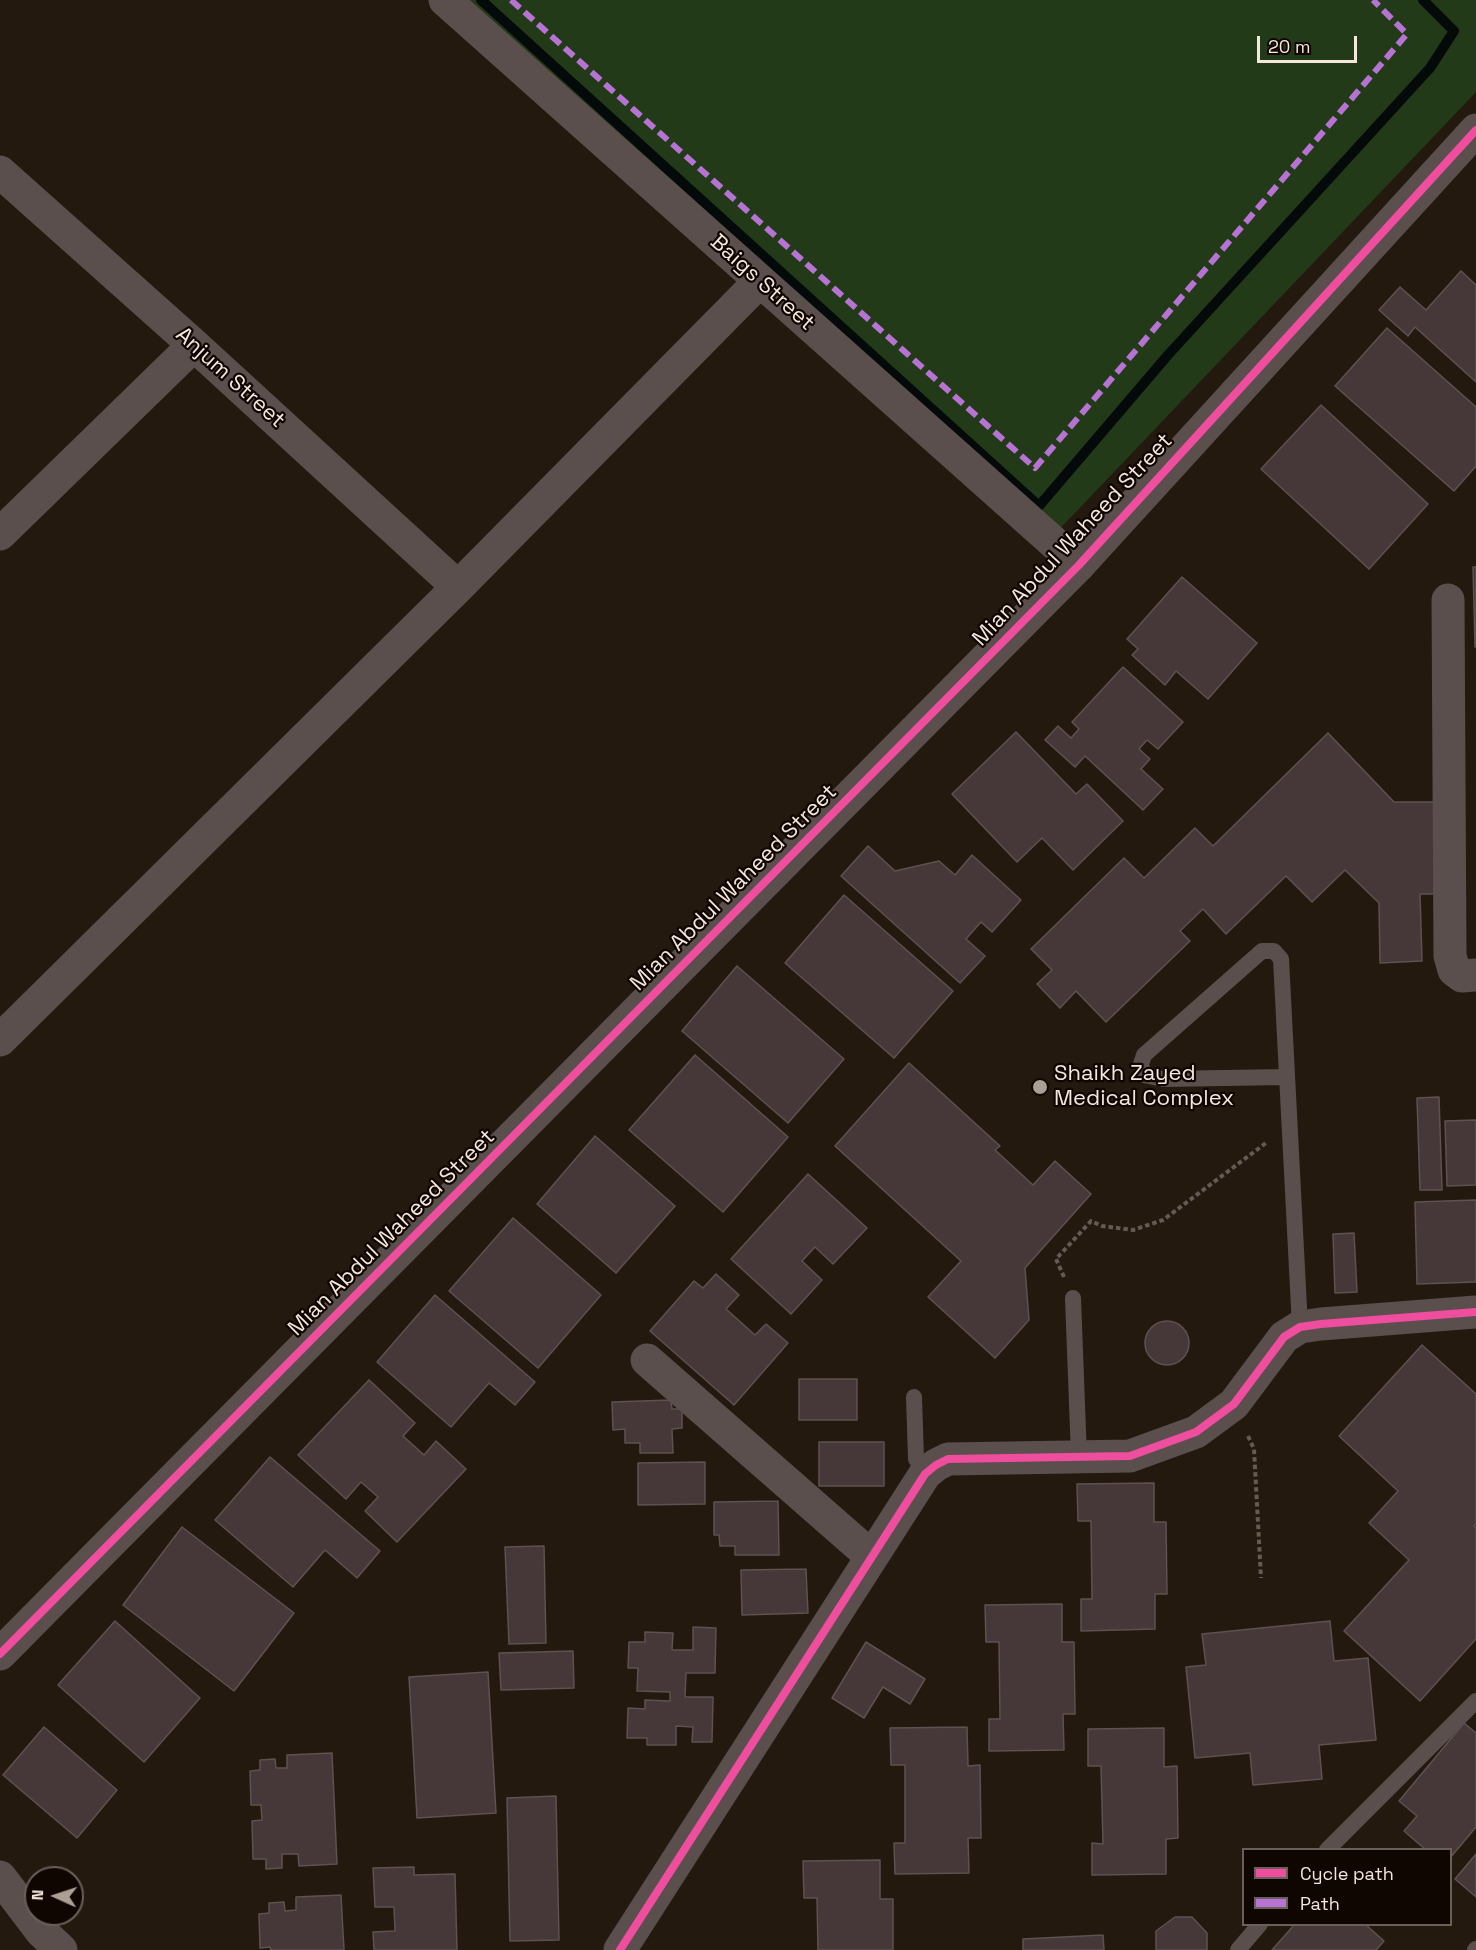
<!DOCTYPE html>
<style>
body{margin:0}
#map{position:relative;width:1476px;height:1950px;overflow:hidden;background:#24190f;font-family:"Space Grotesk",sans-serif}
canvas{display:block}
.legend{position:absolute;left:1242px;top:1848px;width:210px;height:78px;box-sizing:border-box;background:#0f0602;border:2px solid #6b6059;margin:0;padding:8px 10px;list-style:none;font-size:18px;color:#f6e7dc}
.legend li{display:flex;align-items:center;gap:12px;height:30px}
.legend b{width:30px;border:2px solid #6b6059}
.north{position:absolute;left:24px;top:1866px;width:60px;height:60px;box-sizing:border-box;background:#0f0602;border:2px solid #6b6059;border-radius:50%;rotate:273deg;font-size:16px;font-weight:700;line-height:24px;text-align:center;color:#f6e7dc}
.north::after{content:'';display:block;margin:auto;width:21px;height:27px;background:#ac9f94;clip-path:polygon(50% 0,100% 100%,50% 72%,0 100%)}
.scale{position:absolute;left:1257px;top:36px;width:100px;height:27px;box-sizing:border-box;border:3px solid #f6e7dc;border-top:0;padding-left:8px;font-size:18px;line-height:21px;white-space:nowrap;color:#f6e7dc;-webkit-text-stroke:4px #0f0602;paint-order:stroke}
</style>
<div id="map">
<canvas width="1476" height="1950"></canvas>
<ul class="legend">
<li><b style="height:8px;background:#ef4d9e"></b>Cycle path</li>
<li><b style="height:8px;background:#b673d3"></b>Path</li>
</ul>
<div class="north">N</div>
<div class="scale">20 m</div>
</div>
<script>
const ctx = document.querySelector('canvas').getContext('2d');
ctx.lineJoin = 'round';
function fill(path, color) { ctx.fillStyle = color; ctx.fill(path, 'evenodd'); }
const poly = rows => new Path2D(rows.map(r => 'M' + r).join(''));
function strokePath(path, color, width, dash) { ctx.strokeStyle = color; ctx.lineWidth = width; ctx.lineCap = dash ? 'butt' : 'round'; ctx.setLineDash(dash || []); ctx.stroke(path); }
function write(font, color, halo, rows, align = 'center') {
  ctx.font = font + ' "Space Grotesk",sans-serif'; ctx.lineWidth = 4.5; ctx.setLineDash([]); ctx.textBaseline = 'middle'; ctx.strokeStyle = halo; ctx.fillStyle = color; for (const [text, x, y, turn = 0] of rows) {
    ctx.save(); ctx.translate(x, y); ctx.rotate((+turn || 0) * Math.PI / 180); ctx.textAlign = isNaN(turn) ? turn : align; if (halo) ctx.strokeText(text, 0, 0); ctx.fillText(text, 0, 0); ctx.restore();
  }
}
fill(poly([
 [454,0,1476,0,1476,92,1053,536]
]), '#233a18');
strokePath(poly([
 [481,0,1039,506,1168,355,1430,68,1454,31,1423,0]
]), '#040a0a', 10);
const building = poly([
 [1461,271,1476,285,1476,382,1415,327,1408,336,1379,310,1400,287,1426,310,1461,271],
 [1387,328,1476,407,1476,466,1454,491,1335,386,1387,328],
 [1321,405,1428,504,1369,569,1261,469,1321,405],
 [1473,567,1476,567,1476,647,1475,647,1473,567],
 [1182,577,1257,643,1208,699,1176,671,1165,685,1132,655,1138,649,1127,639,1182,577],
 [1123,667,1183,722,1158,749,1147,740,1139,749,1150,759,1141,769,1163,789,1143,810,1085,756,1075,767,1045,740,1058,726,1071,738,1079,729,1072,722,1123,667],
 [1016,732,1076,794,1087,784,1123,821,1073,870,1042,838,1017,862,952,794,1016,732],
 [1328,733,1394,802,1436,802,1438,894,1420,894,1422,961,1380,963,1379,903,1345,870,1312,902,1286,876,1226,934,1203,909,1180,931,1190,941,1106,1022,1076,991,1060,1008,1037,984,1052,970,1031,949,1124,858,1144,878,1195,828,1213,846,1328,733],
 [868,846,895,871,939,861,955,875,972,855,1021,900,992,932,981,922,966,939,985,956,960,983,841,876,868,846],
 [844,895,953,991,894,1058,785,963,844,895],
 [737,966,844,1059,788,1123,682,1031,737,966],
 [695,1055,788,1137,723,1212,629,1130,695,1055],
 [909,1063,1000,1146,995,1150,1033,1185,1055,1161,1091,1194,1025,1268,1029,1320,995,1358,928,1297,961,1261,835,1146,909,1063],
 [1439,1097,1442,1190,1420,1190,1417,1098,1439,1097],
 [1476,1120,1476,1185,1447,1186,1445,1121,1476,1120],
 [595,1136,675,1206,616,1273,537,1204,595,1136],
 [808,1174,867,1228,833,1264,815,1247,802,1261,822,1280,791,1314,731,1259,808,1174],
 [1476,1200,1476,1282,1417,1284,1415,1202,1476,1200],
 [513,1218,601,1295,538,1368,449,1291,513,1218],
 [1354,1233,1357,1292,1335,1293,1333,1234,1354,1233],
 [716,1274,739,1295,726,1309,755,1335,766,1324,788,1343,734,1405,650,1331,694,1281,703,1288,716,1274],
 [435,1295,535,1382,515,1405,489,1383,451,1427,377,1362,435,1295],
 '1145 1343a22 22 0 1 1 44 0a22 22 0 1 1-44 0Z',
 [1422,1345,1476,1394,1476,1524,1474,1526,1476,1528,1476,1639,1420,1701,1344,1631,1409,1560,1369,1523,1398,1491,1339,1436,1422,1345],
 [799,1379,857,1379,857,1420,799,1420,799,1379],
 [369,1380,415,1423,403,1436,424,1455,436,1441,466,1469,397,1542,365,1511,378,1497,361,1482,346,1499,298,1455,369,1380],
 [671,1400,672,1409,682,1409,682,1428,672,1429,673,1453,640,1453,640,1443,625,1443,625,1429,613,1430,612,1402,671,1400],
 [819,1442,884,1442,884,1486,819,1486,819,1442],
 [270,1457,380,1551,357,1578,325,1550,293,1587,215,1520,270,1457],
 [705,1462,705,1504,638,1505,638,1463,705,1462],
 [1154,1483,1154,1522,1166,1522,1167,1594,1155,1594,1155,1629,1081,1631,1081,1599,1092,1599,1091,1521,1078,1521,1077,1484,1154,1483],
 [778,1501,779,1555,735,1555,735,1546,720,1546,719,1535,714,1535,714,1502,778,1501],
 [182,1527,294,1613,234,1691,123,1605,182,1527],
 [544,1546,546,1643,509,1644,505,1547,544,1546],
 [806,1569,808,1613,742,1615,741,1570,806,1569],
 [1062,1604,1062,1642,1074,1642,1075,1714,1063,1714,1064,1750,989,1751,989,1719,1000,1719,999,1642,986,1642,985,1605,1062,1604],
 [115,1621,200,1698,144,1762,58,1685,115,1621],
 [1330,1621,1334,1661,1368,1658,1376,1740,1319,1745,1322,1779,1253,1785,1250,1753,1195,1758,1186,1667,1206,1665,1202,1634,1330,1621],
 [693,1627,716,1628,715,1673,686,1673,685,1697,713,1697,712,1742,692,1742,693,1727,676,1726,676,1745,647,1745,647,1738,627,1738,628,1708,645,1709,645,1700,670,1701,670,1692,637,1691,638,1668,628,1668,629,1642,645,1642,645,1632,673,1633,672,1650,693,1650,693,1627],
 [866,1642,925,1679,910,1704,883,1687,864,1718,832,1698,866,1642],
 [573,1651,574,1688,501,1690,499,1653,573,1651],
 [488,1672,496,1813,417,1818,409,1677,488,1672],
 [1464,1723,1476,1733,1476,1827,1450,1858,1450,1850,1426,1850,1404,1831,1417,1816,1399,1801,1464,1723],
 [44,1727,117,1790,77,1838,3,1775,44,1727],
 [967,1727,968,1766,980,1765,981,1838,968,1838,969,1873,895,1874,894,1843,905,1843,905,1765,891,1765,890,1728,967,1727],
 [1164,1728,1164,1767,1177,1766,1178,1838,1166,1839,1166,1874,1092,1875,1092,1843,1103,1844,1101,1766,1088,1766,1088,1729,1164,1728],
 [332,1753,337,1864,299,1866,298,1854,282,1854,282,1868,266,1869,266,1859,253,1859,252,1821,262,1820,261,1805,251,1805,250,1771,260,1770,260,1760,275,1759,276,1768,287,1768,287,1755,332,1753],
 [556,1796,559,1940,510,1941,507,1798,556,1796],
 [1476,1854,1476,1897,1455,1879,1476,1854],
 [880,1860,880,1899,893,1899,893,1950,818,1950,817,1898,804,1898,803,1861,880,1860],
 [414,1867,414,1875,455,1874,457,1950,374,1950,373,1932,395,1931,394,1907,375,1907,373,1868,414,1867],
 [341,1895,344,1950,271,1950,270,1947,260,1948,259,1914,269,1913,269,1903,284,1902,285,1911,296,1910,296,1897,341,1895],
 [1175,1917,1192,1917,1207,1933,1207,1950,1156,1950,1156,1931,1175,1917],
 [1295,1924,1365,1924,1384,1941,1376,1950,1272,1950,1295,1924],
 [1103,1935,1104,1950,1023,1950,1023,1939,1103,1935]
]);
fill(building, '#463738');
strokePath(building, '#5e5251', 1.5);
strokePath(poly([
 [1064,1277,1056,1259,1091,1221,1102,1226,1133,1230,1163,1220,1266,1143],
 [1248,1436,1254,1449,1261,1578]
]), '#645a56', 4, [4.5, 3]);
strokePath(poly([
 [1287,1077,1163,1079,1144,1075,1141,1064,1144,1055,1262,951,1274,951,1281,959,1300,1327],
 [1073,1298,1079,1457],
 [914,1397,916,1459,925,1474],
 [1327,1850,1476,1701],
 [1238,1950,1260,1924],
 [1475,1950,1476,1949]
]), '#5a4f4d', 16);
strokePath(poly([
 [445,0,1079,565],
 [0,172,194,345,458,587],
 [0,534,194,345],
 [1448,600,1450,956,1454,970,1462,976,1476,975],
 [0,1040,458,587,760,281],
 [647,1360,872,1557],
 [0,1877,41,1931,61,1950],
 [620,1950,925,1474,936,1465,948,1459,1130,1456,1196,1432,1234,1404,1284,1337,1300,1327,1321,1324,1476,1312]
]), '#5a4f4d', 33);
strokePath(poly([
 [0,1654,1079,565,1476,130]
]), '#5a4f4d', 33);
strokePath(poly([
 [511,0,1035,468,1407,34,1373,0]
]), '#b673d3', 6, [12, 6]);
strokePath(poly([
 [0,1654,1079,565,1476,130],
 [620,1950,925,1474,936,1465,948,1459,1130,1456,1196,1432,1234,1404,1284,1337,1300,1327,1321,1324,1476,1312]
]), '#ef4d9e', 8);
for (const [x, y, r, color] of [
 [1040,1087,8,"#ac9f94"]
]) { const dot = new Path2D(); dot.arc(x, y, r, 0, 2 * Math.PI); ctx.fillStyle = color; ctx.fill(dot); strokePath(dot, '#0f0602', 2); }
write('22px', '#f6e7dc', '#0f0602', [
 ["Baigs Street",762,283,42],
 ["Anjum Street",230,378,42],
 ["Mian Abdul Waheed Street",1073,540,-47],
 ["Mian Abdul Waheed Street",734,888,-45],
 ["Mian Abdul Waheed Street",392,1233,-45]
]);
write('22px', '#f6e7dc', '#0f0602', [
 ["Shaikh Zayed",1054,1074],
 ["Medical Complex",1054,1099]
], 'left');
</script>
